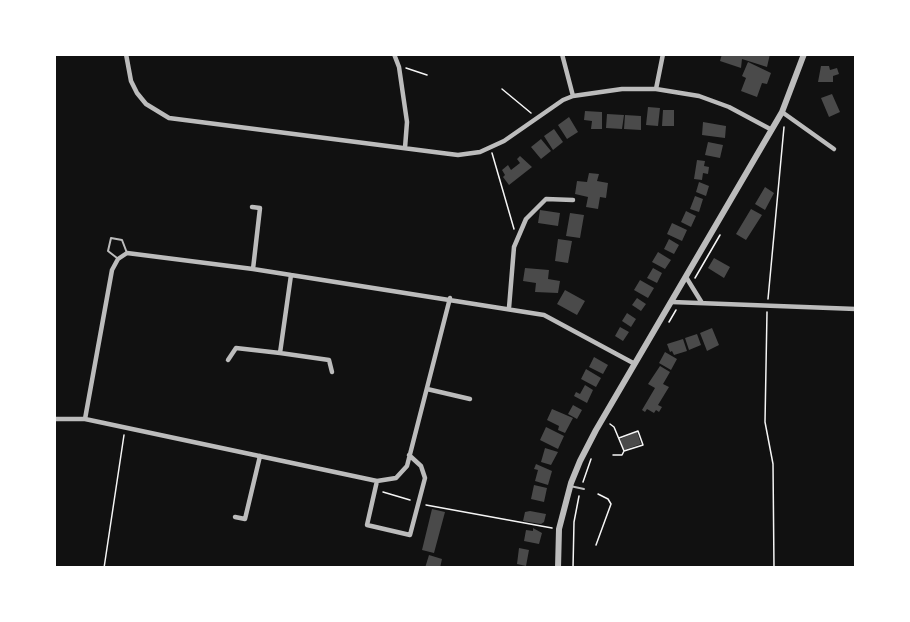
<!DOCTYPE html>
<style>
body{margin:0}
#map{position:relative;width:910px;height:622px;overflow:hidden;background:#111;font-family:"Sofia Sans Condensed",sans-serif}
canvas{display:block}
.frame{position:absolute;inset:0;border:56px solid #fff;pointer-events:none}
</style>
<div id="map">
<canvas width="910" height="622"></canvas>
<div class="frame"></div>
</div>
<script>
const ctx = document.querySelector('canvas').getContext('2d');
ctx.lineJoin = 'round';
function fill(path, color) { ctx.fillStyle = color; ctx.fill(path, 'evenodd'); }
const poly = rows => new Path2D(rows.map(r => 'M' + r).join(''));
function strokePath(path, color, width, dash) { ctx.strokeStyle = color; ctx.lineWidth = width; ctx.lineCap = dash ? 'butt' : 'round'; ctx.setLineDash(dash || []); ctx.stroke(path); }
fill(poly([
 [722,54,770,54,767,67,742,59,741,68,720,61],
 [748,62,771,73,767,84,762,83,757,97,741,91,746,78,742,76],
 [821,66,829,66,830,70,837,68,839,74,833,76,833,82,818,82],
 [832,94,840,112,829,117,821,98],
 [648,107,660,108,658,126,646,125],
 [663,110,674,110,674,126,662,126],
 [585,111,602,112,602,129,591,129,592,121,584,120],
 [607,114,624,115,622,129,606,128],
 [625,115,641,116,641,130,624,129],
 [569,117,578,132,567,139,558,125],
 [703,122,726,126,725,138,702,135],
 [554,129,563,142,553,150,544,136],
 [541,139,551,151,541,159,531,147],
 [708,142,723,145,720,158,705,155],
 [520,156,532,167,509,185,503,177,505,175,502,170,508,165,511,170,520,163,517,159],
 [697,160,705,161,704,166,709,167,708,174,703,173,702,180,694,179],
 [589,173,599,174,597,181,608,183,606,198,600,197,598,209,586,207,588,197,575,194,577,181,587,182],
 [699,182,709,186,706,196,696,192],
 [765,187,774,193,765,210,755,204],
 [695,196,703,199,699,212,690,209],
 [751,209,762,215,746,240,736,234],
 [540,210,560,213,558,226,538,223],
 [686,211,696,216,691,227,681,222],
 [570,213,584,215,580,238,566,236],
 [672,223,687,230,682,241,667,234],
 [558,239,572,241,568,263,555,261],
 [669,239,679,245,674,254,664,249],
 [658,252,671,260,665,269,652,262],
 [714,258,730,267,724,278,708,268],
 [525,268,549,270,548,279,560,281,558,293,535,292,536,283,523,281],
 [653,268,662,273,657,283,647,278],
 [640,280,654,288,648,298,634,290],
 [565,290,585,301,577,315,557,304],
 [637,298,646,304,641,311,632,305],
 [627,313,636,319,631,327,622,321],
 [620,327,629,332,623,341,615,336],
 [712,328,719,345,707,351,700,333],
 [697,334,701,345,689,350,685,338],
 [683,339,687,351,674,355,672,351,670,352,667,344],
 [665,352,677,359,671,370,659,363],
 [594,357,608,365,603,374,589,367],
 [660,366,670,372,663,384,669,387,658,405,662,407,659,412,656,410,654,413,647,409,645,412,642,410,655,388,648,384],
 [586,369,601,378,596,387,581,379],
 [585,385,593,390,587,403,574,396,576,392,580,394],
 [573,405,582,410,577,419,568,414],
 [552,409,573,418,565,433,558,430,559,426,547,420],
 [546,427,564,436,558,449,540,440],
 [637,432,641,444,624,450,620,439],
 [545,448,558,452,551,465,541,462],
 [536,464,552,471,548,485,535,481,538,470,534,469],
 [534,485,547,488,544,502,531,499],
 [432,509,445,512,434,553,422,550],
 [530,511,546,514,544,522,541,524,523,521,525,512],
 [533,528,542,533,539,544,524,541,526,530,533,531],
 [519,548,529,550,526,566,517,564],
 [429,555,442,559,440,568,425,568]
]), '#4a4a4a');
strokePath(poly([
 [406,68,427,75],
 [502,89,531,113],
 [492,153,514,229],
 [695,278,720,235],
 [768,299,784,127],
 [767,312,765,422,773,464,774,568],
 [669,322,676,310],
 [610,424,614,427,624,451,622,455,613,455],
 [619,438,638,431,643,445,624,451],
 [583,482,591,459],
 [383,492,410,500],
 [426,505,552,528],
 [596,545,611,504,608,499,598,494],
 [104,568,124,435],
 [573,568,574,522,579,496]
]), '#f5f5f5', 1.5);
strokePath(poly([
 [117,258,108,251,111,238,122,240,127,253],
 [570,486,584,489]
]), '#bcbcbc', 2);
strokePath(poly([
 [126,54,131,81,137,93,146,104,169,118,442,153,458,155,480,152,504,141,563,100,573,96,622,89,656,89,699,96,729,107,772,130],
 [394,54,399,67,407,122,405,148],
 [562,54,573,96],
 [656,89,663,54],
 [782,112,834,149],
 [252,207,260,208,253,269],
 [686,277,702,303],
 [672,302,856,309],
 [509,308,514,247,526,219,546,199,573,200],
 [280,353,329,360,332,372],
 [228,360,236,348,280,353,291,275],
 [427,389,470,399],
 [54,419,85,419,377,481,396,478,407,466,450,298],
 [85,419,112,270,118,259,127,253,253,269,544,315,635,364],
 [377,481,367,525,410,535,425,478,421,466,409,455],
 [235,517,245,519,260,456]
]), '#bcbcbc', 4.5);
strokePath(poly([
 [558,568,559,529,571,483,580,461,596,430,782,112,804,54]
]), '#bcbcbc', 6);
</script>
